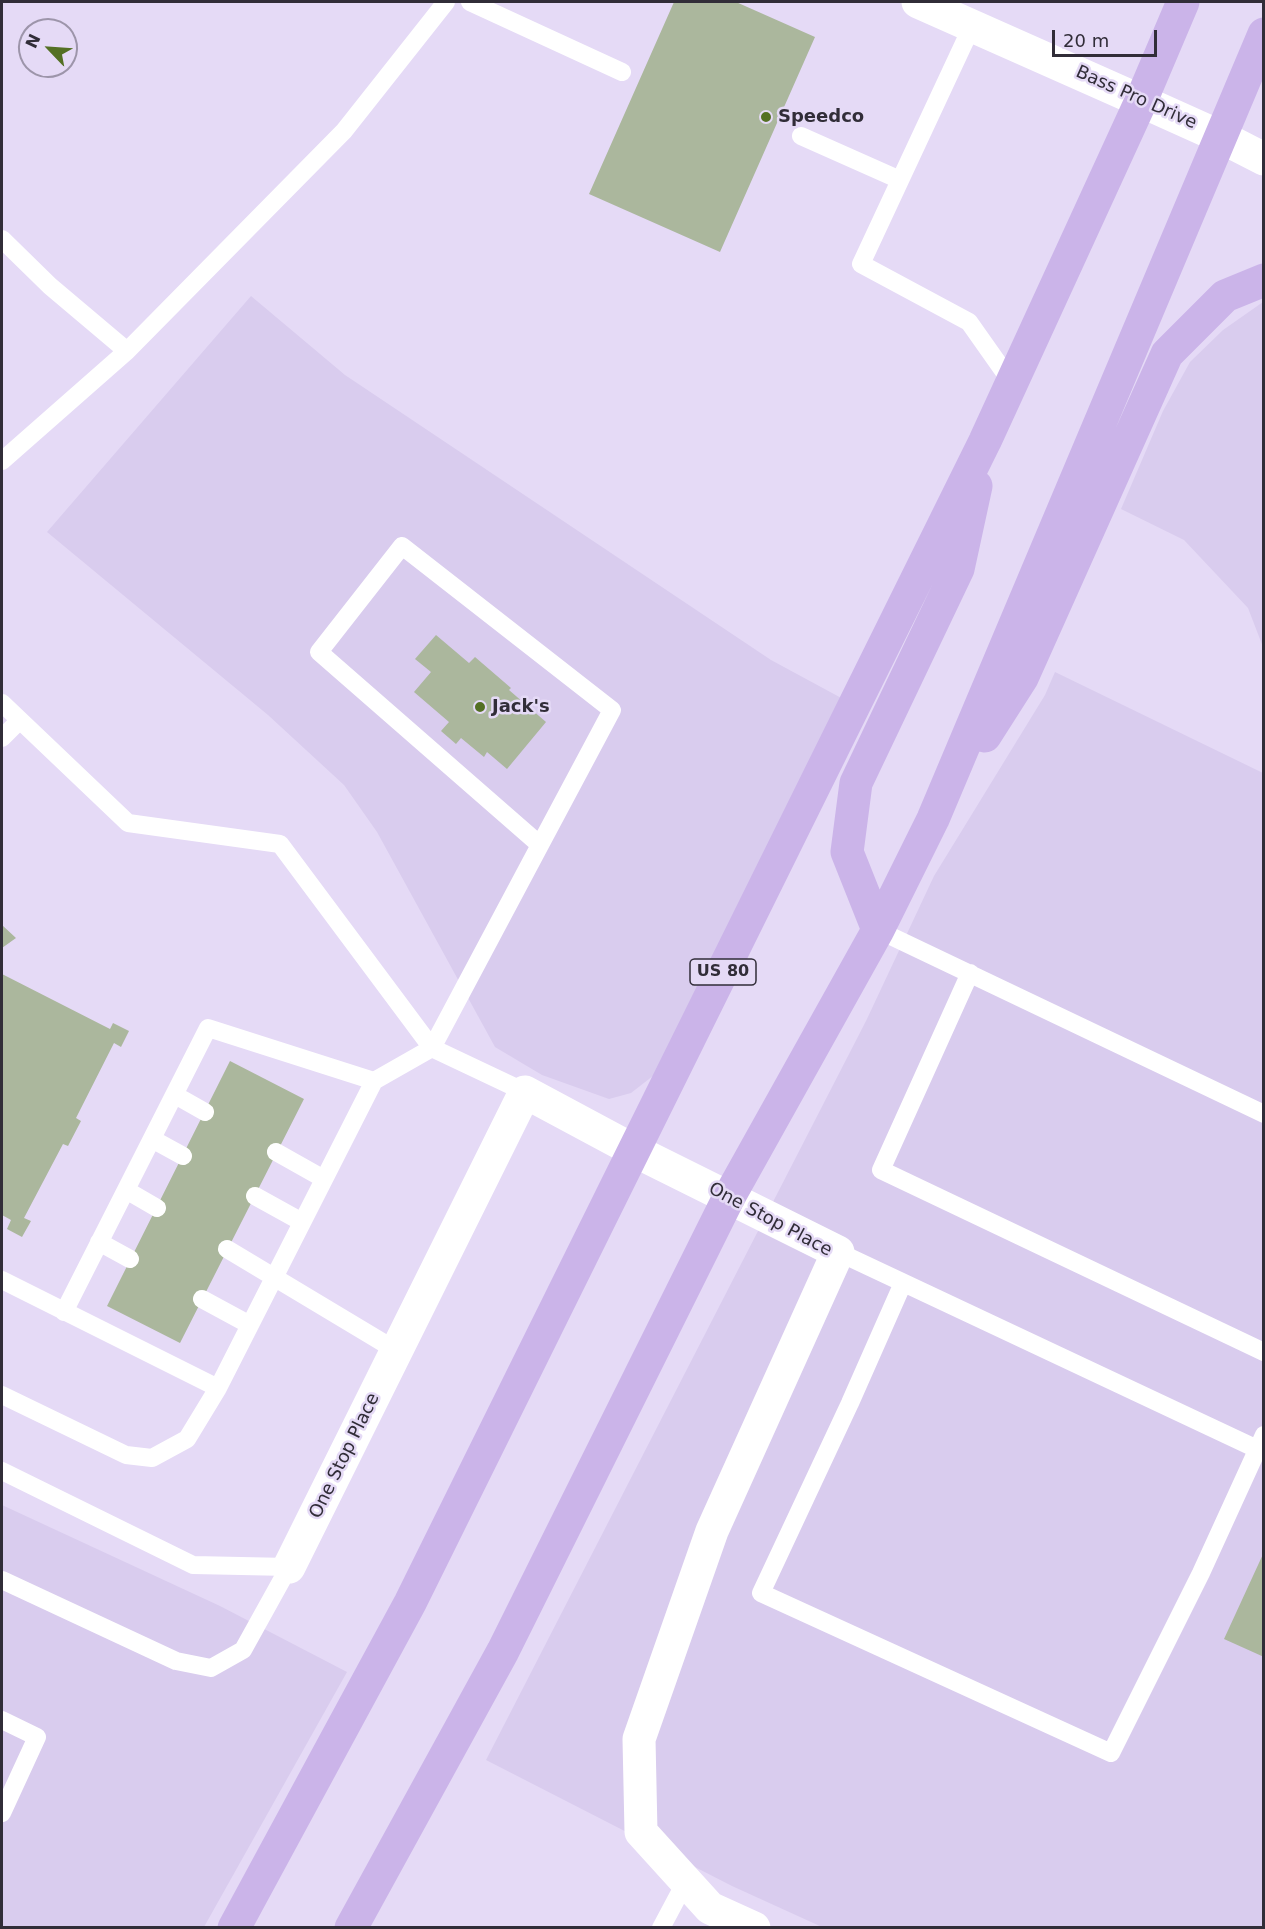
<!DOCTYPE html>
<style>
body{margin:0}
#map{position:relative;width:1265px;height:1929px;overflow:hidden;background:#e5daf6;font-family:"DejaVu Sans",sans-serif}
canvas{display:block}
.frame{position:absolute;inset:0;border:3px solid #312d38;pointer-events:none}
.north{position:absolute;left:18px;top:18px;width:60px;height:60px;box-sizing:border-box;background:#e5daf6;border:2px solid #9d95aa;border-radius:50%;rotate:295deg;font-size:16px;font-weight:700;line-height:24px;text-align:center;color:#312d38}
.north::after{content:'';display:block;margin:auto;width:21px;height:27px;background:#547024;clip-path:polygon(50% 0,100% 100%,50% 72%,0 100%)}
.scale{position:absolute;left:1052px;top:30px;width:105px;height:27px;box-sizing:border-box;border:3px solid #312d38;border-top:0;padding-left:8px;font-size:18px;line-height:21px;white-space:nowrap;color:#312d38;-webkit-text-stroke:4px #e5daf6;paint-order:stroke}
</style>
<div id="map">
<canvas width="1265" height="1929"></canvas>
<div class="frame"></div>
<div class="north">N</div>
<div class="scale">20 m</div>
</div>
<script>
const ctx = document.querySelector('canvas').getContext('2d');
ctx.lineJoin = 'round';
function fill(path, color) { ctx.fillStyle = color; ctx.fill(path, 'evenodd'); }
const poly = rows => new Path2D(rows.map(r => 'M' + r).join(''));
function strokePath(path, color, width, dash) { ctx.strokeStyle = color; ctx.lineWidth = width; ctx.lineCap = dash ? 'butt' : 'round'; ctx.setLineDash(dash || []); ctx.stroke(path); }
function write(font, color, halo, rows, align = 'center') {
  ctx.font = font + ' "DejaVu Sans",sans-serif'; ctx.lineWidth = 5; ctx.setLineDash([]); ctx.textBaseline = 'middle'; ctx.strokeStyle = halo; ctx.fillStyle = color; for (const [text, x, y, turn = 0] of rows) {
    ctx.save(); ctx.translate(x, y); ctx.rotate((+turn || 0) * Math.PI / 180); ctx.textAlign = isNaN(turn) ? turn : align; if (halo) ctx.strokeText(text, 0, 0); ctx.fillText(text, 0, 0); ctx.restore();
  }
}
fill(poly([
 [251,296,345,375,771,660,845,700,658,1072,631,1093,609,1099,542,1075,495,1047,377,832,344,785,268,715,47,532],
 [1263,302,1263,647,1248,608,1184,540,1121,509,1163,411,1190,362,1223,330],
 [1055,672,1263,773,1263,1927,822,1927,732,1886,486,1760,866,1021,934,876,1045,695],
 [2,1505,220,1606,347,1672,204,1927,2,1928]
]), '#d9ccee');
fill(poly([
 [674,2,736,2,815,37,720,252,589,194],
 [436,635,469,663,475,657,511,688,509,690,546,722,507,769,487,752,484,757,461,738,456,744,441,731,449,722,414,692,431,672,415,659],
 [2,925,16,938,2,948],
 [2,974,110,1029,113,1023,129,1031,121,1047,114,1043,76,1118,81,1121,68,1146,63,1144,24,1218,31,1221,22,1237,7,1229,11,1220,2,1215],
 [230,1061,304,1099,180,1343,107,1306],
 [1264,1552,1264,1657,1224,1639]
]), '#abb79d');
strokePath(poly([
 [470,2,622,72],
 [972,26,861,264,969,322,1012,383],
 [801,136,900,180],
 [2,239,50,286,127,351,2,461],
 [127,351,344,131,446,2],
 [2,703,128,823,280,844,432,1048,525,1092],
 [2,738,20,720],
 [878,930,1264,1114],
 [970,973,881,1170,1264,1352],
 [175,1095,205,1112],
 [152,1139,183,1156],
 [276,1152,324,1179],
 [126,1190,157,1208],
 [255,1196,302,1222],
 [99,1242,130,1259],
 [227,1249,397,1351],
 [838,1252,1257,1449],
 [2,1280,218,1388],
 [903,1283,850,1403,761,1593,1111,1753,1201,1573,1264,1435],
 [202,1299,250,1325],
 [64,1312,208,1028,374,1081],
 [2,1395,126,1455,152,1458,187,1439,218,1388,374,1081,432,1048,540,845,612,710,402,546,319,652,540,845],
 [2,1471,193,1565,289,1567,243,1650,211,1668,176,1661,2,1580],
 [2,1720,37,1737,2,1813],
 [661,1928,686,1881]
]), '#fff', 18);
strokePath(poly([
 [918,2,1141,101],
 [289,1567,525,1092,635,1151,838,1252,712,1531,639,1739,641,1832,710,1908,754,1928]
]), '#fff', 33);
strokePath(poly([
 [1141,101,1221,137,1264,159]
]), '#fff', 33);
strokePath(poly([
 [985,736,1022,678,1167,354,1225,296,1264,280],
 [878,930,847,852,856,783,958,569,976,486],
 [234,1928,410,1603,985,441,1141,101,1183,2],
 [351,1928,503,1651,729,1197,878,930,933,819,1264,34]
]), '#cbb4e9', 33);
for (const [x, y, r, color] of [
 [766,117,6,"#547024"],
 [480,707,6,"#547024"]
]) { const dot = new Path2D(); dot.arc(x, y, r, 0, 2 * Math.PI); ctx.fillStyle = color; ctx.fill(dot); strokePath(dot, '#e5daf6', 2); }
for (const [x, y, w] of [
 [723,972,66]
]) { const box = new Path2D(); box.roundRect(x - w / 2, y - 13, w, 26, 4.5); ctx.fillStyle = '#e5daf6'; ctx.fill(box); strokePath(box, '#312d38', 1.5); }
write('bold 16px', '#312d38', null, [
 ["US 80",723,972]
]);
write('18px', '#312d38', '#e5daf6', [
 ["Bass Pro Drive",1136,98,24],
 ["One Stop Place",770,1220,28],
 ["One Stop Place",345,1456,-64]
]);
write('bold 18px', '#312d38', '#e5daf6', [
 ["Speedco",778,117],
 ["Jack's",492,707]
], 'left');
</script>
